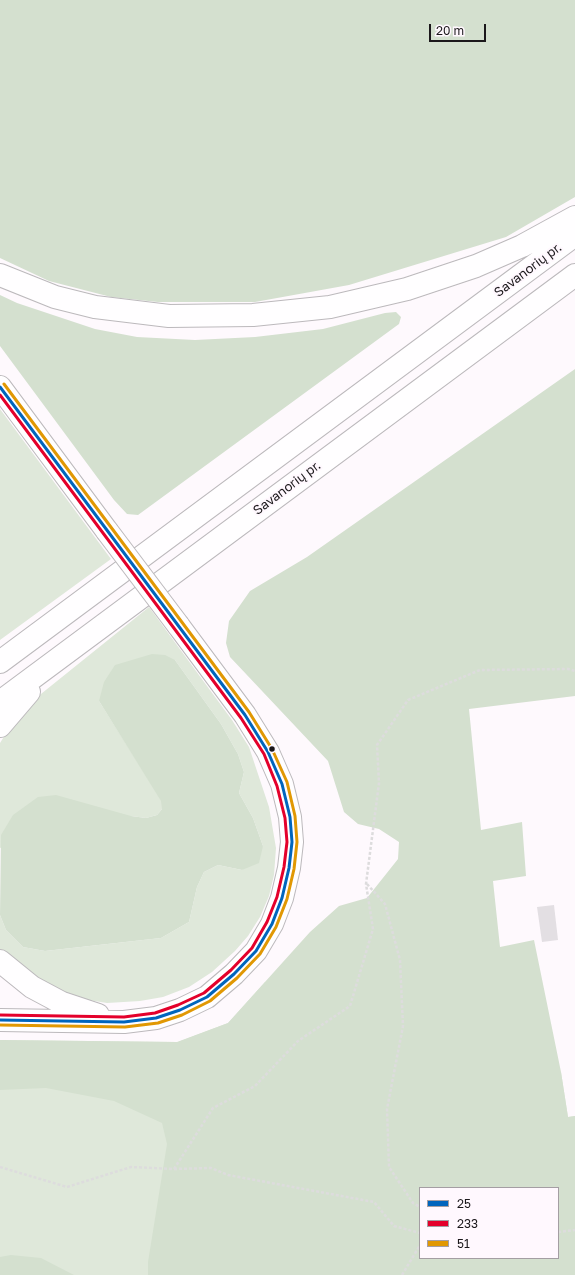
<!DOCTYPE html>
<meta charset="utf-8">
<style>
body{margin:0}
#map{position:relative;width:575px;height:1275px;overflow:hidden;background:#fef9fd;font-family:"Golos Text",sans-serif}
canvas{display:block}
.legend{position:absolute;left:419px;top:1187px;width:140px;height:72px;box-sizing:border-box;background:#fff8fe;border:1px solid #a49ea3;margin:0;padding:5px 7px;list-style:none;font-size:12px;color:#1b181b}
.legend li{display:flex;align-items:center;gap:8px;height:20px}
.legend b{width:20px;border:1px solid #a49ea3}
.scale{position:absolute;left:429px;top:24px;width:57px;height:18px;box-sizing:border-box;border:2px solid #1b181b;border-top:0;padding-left:5px;font-size:12px;line-height:14px;white-space:nowrap;color:#1b181b;-webkit-text-stroke:3px #fff8fe;paint-order:stroke}
</style>
<div id="map">
<canvas width="575" height="1275"></canvas>
<ul class="legend">
<li><b style="height:5px;background:#0065bd"></b>25</li>
<li><b style="height:5px;background:#e4002b"></b>233</li>
<li><b style="height:5px;background:#e19803"></b>51</li>
</ul>
<div class="scale">20 m</div>
</div>
<script>
const ctx = document.querySelector('canvas').getContext('2d');
ctx.lineJoin = 'round';
function fill(path, color) { ctx.fillStyle = color; ctx.fill(path, 'evenodd'); }
const poly = rows => new Path2D(rows.map(r => 'M' + r).join(''));
function strokePath(path, color, width, dash) { ctx.strokeStyle = color; ctx.lineWidth = width; ctx.lineCap = dash ? 'butt' : 'round'; ctx.setLineDash(dash || []); ctx.stroke(path); }
function write(font, color, halo, rows, align = 'center') {
  ctx.font = font + ' "Golos Text",sans-serif'; ctx.lineWidth = 4; ctx.setLineDash([]); ctx.textBaseline = 'middle'; ctx.strokeStyle = halo; ctx.fillStyle = color; for (const [text, x, y, turn = 0] of rows) {
    ctx.save(); ctx.translate(x, y); ctx.rotate((+turn || 0) * Math.PI / 180); ctx.textAlign = isNaN(turn) ? turn : align; if (halo) ctx.strokeText(text, 0, 0); ctx.fillText(text, 0, 0); ctx.restore();
  }
}
fill(poly([
 [0,409,111,559,0,640],
 [149,607,232,720,249,747,269,807,276,848,274,875,269,896,260,917,248,936,235,951,212,972,189,987,163,997,140,1001,107,1003,76,998,25,973,0,949,0,915,6,930,23,947,45,951,161,938,189,922,197,887,204,872,218,865,242,870,263,846,253,818,239,793,244,772,238,754,221,724,175,660,99,701,162,801,162,809,157,815,146,818,131,816,0,848,0,743,12,724,31,702],
 [265,982,561,1072,568,1117,575,1116,575,1275,0,1275,0,1040,178,1042,228,1023],
 [420,1188,558,1188,558,1258,420,1258]
]), '#dfe8da');
fill(poly([
 [0,0,575,0,575,197,506,237,349,285,255,302,158,302,111,297,49,281,0,258],
 [0,295,17,303,95,329,137,337,195,340,255,337,323,329,385,313,396,312,401,317,399,324,138,515,127,514,114,500,0,346],
 [575,369,575,696,469,709,481,830,522,822,526,876,493,881,500,947,534,940,561,1072,568,1117,575,1116,575,1275,148,1275,148,1262,167,1144,162,1123,114,1101,46,1088,0,1090,0,1040,177,1042,228,1023,310,932,339,906,367,898,398,859,399,842,379,829,358,824,344,812,328,761,230,657,226,643,229,621,250,591,307,557],
 [420,1188,558,1188,558,1258,420,1258],
 [152,654,165,655,175,660,221,724,238,754,244,772,239,793,253,818,263,846,259,863,242,870,218,865,204,872,197,887,189,922,161,938,45,951,23,947,6,930,0,915,1,835,13,815,38,797,56,795,131,816,146,818,157,815,162,809,161,801,99,701,104,682,115,665],
 [11,1255,41,1258,74,1275,0,1275,0,1257]
]), '#d4e0cf');
fill(poly([
 [554,905,558,940,542,942,537,907]
]), '#e3dfe3');
const highway = poly([
 [0,275,55,297,95,307,169,316,253,315,330,307,407,289,476,266,522,246,575,217],
 [0,387,107,531],
 [0,662,575,235],
 [0,702,575,275],
 [0,726,29,692],
 [0,961,32,987,62,1003,98,1015],
 [0,1020,124,1022,156,1018,180,1010,207,997,234,974,256,951,272,924,282,898,289,868,292,842,290,817,282,784,268,752,245,715,178,625]
]);
strokePath(highway, '#bcb9bc', 24);
strokePath(poly([
 [367,884,385,904,400,960,403,1026,387,1109,389,1167,413,1203,420,1207],
 [0,1167,67,1187,131,1167,174,1169,211,1168,228,1175,374,1202,394,1226,420,1233],
 [174,1169,213,1108,255,1086,298,1041,350,1006,373,929,366,884,379,783,377,745,408,700,480,670,568,669,575,671],
 [558,1232,575,1230],
 [402,1275,420,1245]
]), '#dddcdd', 2.5, [3, 2]);
strokePath(highway, '#fffeff', 22);
const highwayBridge = poly([
 [107,531,178,625]
]);
strokePath(highwayBridge, '#bcb9bc', 24, []);
strokePath(highwayBridge, '#fffeff', 22);
strokePath(poly([
 [0,387,245,715,268,752,282,784,290,817,292,842,289,868,282,898,272,924,256,951,234,974,207,997,180,1010,156,1018,124,1022,0,1020]
]), '#0065bd', 3);
strokePath(poly([
 [0,395,241,718,264,754,277,786,285,818,287,842,284,867,277,897,267,922,252,948,231,970,204,993,178,1005,155,1013,124,1017,0,1015]
]), '#e4002b', 3);
strokePath(poly([
 [0,1025,125,1027,158,1023,182,1015,210,1001,237,978,260,954,276,927,287,899,294,869,297,842,295,816,287,782,272,749,249,712,4,384]
]), '#e19803', 3);
for (const [x, y, r, color] of [
 [272,749,3.5,"#1b181b"]
]) { const dot = new Path2D(); dot.arc(x, y, r, 0, 2 * Math.PI); ctx.fillStyle = color; ctx.fill(dot); strokePath(dot, '#fff8fe', 1.5); }
write('13px', '#1b181b', '#fff8fe', [
 ["Savanorių pr.",528,270,-37],
 ["Savanorių pr.",287,488,-37]
]);
</script>
